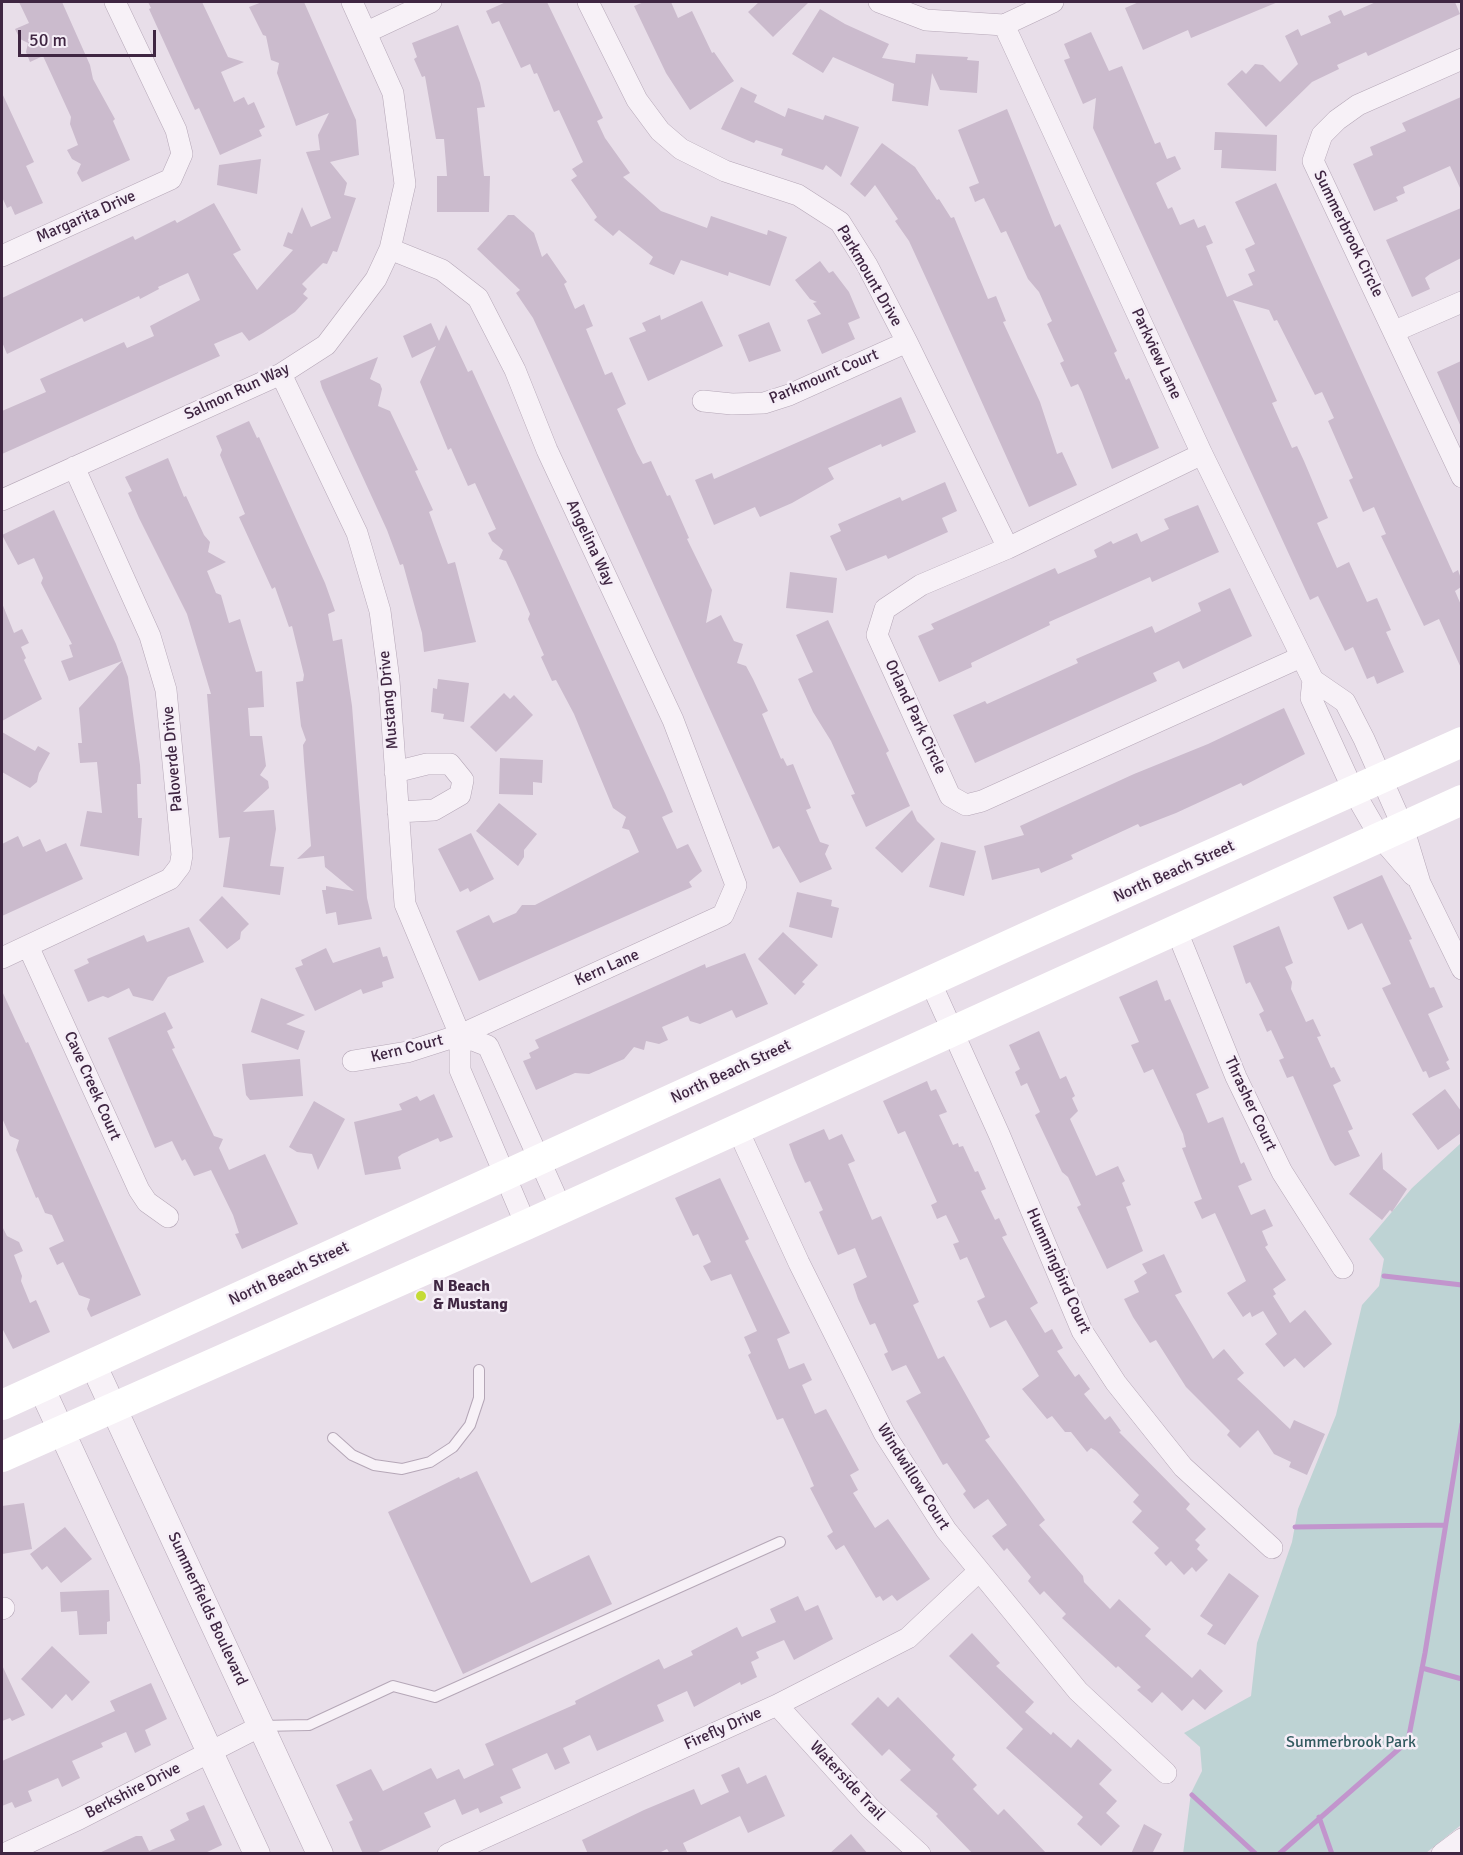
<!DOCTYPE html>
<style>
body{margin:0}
#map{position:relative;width:1463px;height:1855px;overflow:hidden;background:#e8dee9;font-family:Signika,sans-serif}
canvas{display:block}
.frame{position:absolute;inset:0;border:3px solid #3f2642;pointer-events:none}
.scale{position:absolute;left:18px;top:30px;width:138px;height:27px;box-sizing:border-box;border:3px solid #3f2642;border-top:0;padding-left:8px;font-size:18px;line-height:21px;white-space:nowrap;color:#3f2642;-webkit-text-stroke:4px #f5eef7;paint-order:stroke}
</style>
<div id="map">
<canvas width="1463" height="1855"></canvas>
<div class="frame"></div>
<div class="scale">50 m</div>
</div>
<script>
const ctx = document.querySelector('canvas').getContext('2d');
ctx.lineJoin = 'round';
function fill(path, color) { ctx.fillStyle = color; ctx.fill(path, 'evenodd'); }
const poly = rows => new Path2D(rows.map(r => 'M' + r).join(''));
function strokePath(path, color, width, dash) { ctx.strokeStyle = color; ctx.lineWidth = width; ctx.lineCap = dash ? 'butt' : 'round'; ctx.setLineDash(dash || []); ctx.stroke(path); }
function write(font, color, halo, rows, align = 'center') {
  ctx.font = font + ' Signika,sans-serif'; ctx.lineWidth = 5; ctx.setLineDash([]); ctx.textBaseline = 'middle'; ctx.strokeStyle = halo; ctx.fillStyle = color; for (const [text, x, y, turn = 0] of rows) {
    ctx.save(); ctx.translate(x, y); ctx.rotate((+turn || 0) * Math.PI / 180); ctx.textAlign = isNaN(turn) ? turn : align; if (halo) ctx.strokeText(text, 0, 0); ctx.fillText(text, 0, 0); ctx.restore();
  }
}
fill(poly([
 [1461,1143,1461,1825,1426,1853,1183,1854,1191,1793,1202,1771,1200,1747,1184,1733,1251,1696,1257,1643,1292,1542,1298,1509,1336,1415,1362,1305,1379,1286,1384,1259,1369,1239,1412,1188]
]), '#bed3d4');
strokePath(poly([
 [1384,1276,1462,1285],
 [1295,1527,1445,1525],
 [1422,1668,1462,1679],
 [1192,1795,1256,1854],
 [1319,1817,1332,1854],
 [1279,1854,1408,1741,1425,1653,1462,1424]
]), '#c295cd', 5);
fill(poly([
 [19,2,62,2,90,65,93,79,115,119,113,121,130,160,82,182,77,173,81,164,72,159,67,150,78,145,70,124,71,117,43,56,30,62,26,52,28,43,20,39,15,29,29,23],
 [148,2,202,2,228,57,244,62,221,72,234,102,244,97,248,105,254,102,265,127,259,130,262,136,220,155,199,108,195,110,149,9,151,8],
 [262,2,304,2,356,120,359,155,330,162,347,183,344,195,356,198,337,252,333,251,327,264,323,263,302,284,307,289,303,294,308,298,295,312,263,333,249,341,242,332,214,344,220,356,2,454,2,411,46,392,40,379,124,342,127,348,154,336,150,326,200,300,188,273,158,287,159,289,140,299,139,296,84,322,82,318,7,354,2,342,2,298,133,236,135,240,175,220,177,223,214,203,241,250,233,254,257,290,293,250,283,246,288,232,292,234,302,207,311,227,331,218,306,152,320,150,318,135,329,113,296,126,277,73,279,63,271,60,266,36,263,35,249,7],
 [506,2,547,2,603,118,597,121,605,138,630,173,623,177,661,211,707,228,711,216,767,235,768,230,787,237,770,286,729,272,728,276,681,260,674,275,649,264,653,257,619,230,613,236,594,220,597,217,571,180,577,176,572,169,583,162,559,110,554,112,537,73,534,74,530,64,521,68,499,21,492,24,486,11],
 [644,2,671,2,678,18,692,11,712,53,714,52,734,81,690,110,666,73,634,6],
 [759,2,809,2,773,37,748,12],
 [1139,2,1278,2,1191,38,1188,30,1143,50,1125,8],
 [1376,2,1455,2,1460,14,1368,56,1366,52,1337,65,1339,69,1312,82,1266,127,1227,84,1242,70,1246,74,1255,64,1263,65,1280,82,1298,64,1285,36,1298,29,1301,36,1331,23,1328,16,1341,10,1344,16],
 [820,9,845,24,889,44,882,58,915,63,916,54,968,57,967,60,979,61,977,93,940,90,932,73,928,106,892,101,894,84,833,57,823,73,792,54],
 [458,25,480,83,485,107,477,108,484,176,490,176,489,212,437,212,437,176,447,176,444,139,436,139,425,76,422,77,414,59,417,57,412,43],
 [1091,32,1109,71,1122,66,1155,144,1160,142,1167,159,1175,156,1181,169,1156,183,1168,209,1172,207,1180,225,1194,219,1198,228,1205,225,1213,243,1206,246,1227,297,1253,285,1248,274,1255,271,1245,249,1255,244,1235,202,1276,183,1453,573,1458,570,1461,579,1461,587,1455,591,1461,605,1461,668,1439,619,1424,626,1381,536,1386,534,1374,507,1363,512,1349,480,1353,478,1328,421,1334,418,1322,392,1315,395,1277,320,1274,321,1269,310,1233,300,1277,401,1272,403,1292,448,1297,446,1304,461,1328,518,1317,523,1337,568,1349,562,1367,602,1377,598,1391,630,1386,632,1404,672,1377,684,1374,676,1367,679,1353,647,1345,651,1318,596,1310,600,1093,128,1096,98,1083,104,1064,60,1070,58,1064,44],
 [741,87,757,95,754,102,785,117,788,108,823,120,825,115,859,127,841,177,826,165,823,170,781,155,783,149,756,140,754,143,721,129],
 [2,93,34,162,26,166,43,203,15,215,11,206,7,208,2,197],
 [1461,97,1461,190,1450,166,1403,187,1405,193,1396,197,1398,201,1374,211,1353,164,1373,155,1370,147,1406,131,1402,123],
 [1007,109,1055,227,1060,224,1117,351,1114,353,1126,380,1129,378,1159,448,1112,469,1082,392,1078,384,1071,387,1060,363,1064,361,1047,324,1052,321,1039,292,1028,279,1006,231,1001,233,984,198,975,202,969,187,979,183,958,130],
 [1215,132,1277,135,1276,171,1221,168,1222,150,1214,150],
 [882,143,915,167,937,200,939,199,951,218,954,217,988,299,996,296,1006,321,1003,322,1040,402,1057,454,1062,452,1077,485,1029,507,931,289,909,241,895,221,898,219,875,185,865,197,850,184],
 [261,159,257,194,217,185,219,165],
 [1461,208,1461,258,1430,274,1425,278,1430,289,1412,297,1386,240],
 [508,215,514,215,534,233,542,257,547,253,567,282,564,284,575,309,584,304,593,326,586,329,605,375,612,372,626,404,617,409,637,453,643,464,651,461,667,496,670,495,689,538,687,539,712,590,706,623,721,615,734,641,743,644,737,663,746,666,753,679,768,711,762,714,781,759,783,758,787,766,793,764,811,808,806,810,820,842,829,845,825,854,832,869,800,883,779,846,773,849,546,346,533,318,516,293,520,290,477,249],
 [820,261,829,273,833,271,849,292,860,318,848,323,855,339,822,354,807,320,821,314,813,303,817,302,810,299,795,280],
 [702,301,723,346,648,381,629,338,646,331,642,323,660,315,661,320],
 [769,322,781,351,749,362,738,335],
 [431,323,439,341,446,325,468,372,472,370,665,793,673,812,662,817,677,849,688,844,702,871,689,882,692,887,479,981,456,931,489,915,493,923,516,913,522,905,535,905,639,852,629,830,622,828,626,817,613,808,574,714,556,680,552,681,541,657,544,655,528,619,530,614,515,580,506,561,499,559,503,550,492,541,488,533,496,529,475,483,468,486,451,448,448,450,420,382,436,346,412,358,403,336],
 [378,357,370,379,380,384,382,389,378,406,390,411,418,470,415,471,433,510,429,512,448,564,455,562,476,642,424,652,422,633,403,564,400,565,387,530,322,388,320,381],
 [1461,361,1461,427,1437,372],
 [901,397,916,432,882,447,881,444,828,468,834,479,792,503,760,517,755,507,714,525,695,480,712,473,714,479],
 [249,421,257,438,259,437,325,583,335,611,328,614,333,641,342,639,352,706,367,898,372,919,338,925,336,912,326,914,322,890,326,890,326,886,354,891,325,867,324,856,297,859,311,846,304,761,303,745,306,740,301,726,296,682,303,681,304,675,292,626,289,627,275,587,272,589,239,517,245,514,220,455,222,450,216,436],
 [168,458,184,497,186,496,204,535,210,542,208,552,226,562,207,571,216,593,221,595,229,623,240,619,256,672,262,671,264,707,248,708,250,736,262,736,266,766,260,775,268,781,269,788,243,812,274,810,276,829,270,866,284,867,280,895,223,887,230,837,219,838,207,694,211,694,187,614,139,518,128,493,132,491,125,477],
 [945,482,957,511,942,518,948,532,888,559,886,555,846,571,830,536,841,531,838,524,900,497,902,501],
 [1198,505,1219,552,1152,582,1150,577,1049,622,1050,625,971,663,972,667,939,682,918,636,934,629,931,624,1055,568,1058,574,1097,557,1094,550,1111,541,1113,544,1137,533,1141,542,1169,529,1164,519],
 [54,510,116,644,128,677,140,765,141,784,137,784,138,818,142,818,139,856,80,846,87,811,102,813,97,762,80,763,78,743,82,743,79,708,122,661,69,681,61,661,73,657,69,645,72,644,41,583,43,578,34,558,18,565,2,535],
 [790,572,837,578,833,613,786,608],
 [1230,588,1252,636,1183,669,1179,661,1153,673,1157,681,975,763,953,715,985,701,987,704,1078,663,1076,659,1152,626,1155,633,1201,611,1198,603],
 [2,603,14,633,22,629,29,643,21,647,26,658,24,660,42,699,2,721],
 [828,620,889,751,886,753,910,806,866,827,851,795,855,794,831,741,813,712,798,679,813,672,796,635],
 [438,679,469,683,464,722,443,719,444,714,431,712,433,688,437,689],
 [504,693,510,699,514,695,533,715,496,752,470,727],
 [1284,708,1305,754,1243,786,1241,783,1176,813,1140,827,1138,824,1071,855,1073,859,1041,873,1039,868,992,880,984,846,1024,835,1020,826,1134,774,1208,744],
 [2,732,35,751,38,746,50,753,39,773,37,782,30,788,2,772],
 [500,758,543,760,542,783,533,782,533,795,499,794],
 [499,803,537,834,524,850,524,857,518,866,476,831],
 [912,810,917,821,935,839,902,873,875,848],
 [471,833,494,879,470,892,468,888,460,892,438,849],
 [18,836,23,847,40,839,46,852,66,843,83,879,2,916,2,844],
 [941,842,976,851,964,896,929,887],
 [1382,875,1412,939,1409,940,1430,988,1434,987,1443,1007,1428,1014,1449,1060,1446,1062,1450,1069,1429,1078,1426,1071,1423,1072,1382,988,1391,984,1362,923,1348,930,1333,897],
 [797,892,832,900,831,906,839,908,832,938,789,927],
 [222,896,249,924,241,932,240,939,227,949,199,920],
 [1279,926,1293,963,1285,967,1292,982,1291,989,1306,1022,1313,1019,1321,1036,1317,1037,1331,1068,1334,1067,1341,1081,1333,1085,1353,1129,1348,1131,1360,1156,1335,1166,1330,1160,1293,1076,1287,1078,1279,1060,1284,1058,1271,1030,1267,1032,1259,1014,1264,1011,1250,982,1246,984,1233,946],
 [189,927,204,962,168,977,153,1001,133,996,129,988,108,998,103,996,88,1002,74,970,89,963,87,959,144,935,147,942],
 [783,932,818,965,802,982,805,984,795,995,758,959],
 [380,947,383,957,387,956,394,978,382,982,383,987,363,994,361,989,315,1011,295,968,303,965,301,960,326,948,333,963],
 [745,953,768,1004,736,1018,732,1010,700,1024,690,1021,688,1016,662,1027,668,1040,659,1044,646,1041,644,1050,634,1047,624,1059,589,1074,575,1073,536,1090,523,1061,531,1058,529,1053,539,1048,535,1040,705,964,706,968],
 [1157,980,1165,1001,1170,999,1209,1088,1196,1094,1208,1123,1223,1117,1241,1164,1244,1162,1252,1180,1238,1186,1251,1215,1265,1209,1273,1226,1262,1231,1268,1245,1265,1247,1286,1280,1273,1289,1276,1294,1273,1296,1290,1323,1305,1310,1332,1344,1304,1368,1295,1358,1284,1367,1265,1344,1277,1334,1263,1311,1252,1317,1250,1312,1243,1317,1227,1293,1246,1281,1215,1213,1202,1219,1194,1202,1202,1199,1182,1148,1186,1147,1183,1134,1153,1069,1144,1073,1131,1045,1139,1042,1119,997],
 [2,991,26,1043,28,1042,141,1295,91,1317,87,1309,90,1299,79,1295,63,1262,57,1265,49,1248,64,1241,52,1215,45,1213,38,1197,36,1198,16,1150,19,1140,10,1136,2,1118],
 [261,998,305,1015,286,1024,305,1031,298,1050,251,1032],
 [165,1012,173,1028,167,1031,175,1048,172,1049,214,1136,223,1139,219,1148,229,1170,265,1154,298,1224,242,1249,235,1234,239,1233,233,1215,211,1170,194,1176,185,1159,182,1161,172,1141,155,1148,108,1038],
 [1039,1031,1060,1079,1066,1076,1075,1096,1072,1098,1078,1111,1070,1119,1096,1176,1118,1166,1125,1181,1122,1183,1131,1205,1126,1207,1143,1251,1107,1269,1077,1207,1081,1205,1068,1177,1062,1172,1035,1115,1040,1112,1027,1083,1021,1086,1015,1072,1020,1069,1009,1045],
 [300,1059,303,1096,250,1100,246,1095,242,1064],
 [927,1081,931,1091,936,1089,947,1112,939,1115,953,1145,958,1143,959,1147,963,1146,975,1172,978,1171,986,1189,981,1191,995,1220,999,1218,1007,1235,1002,1237,1038,1303,1030,1308,1045,1333,1052,1329,1063,1348,1057,1351,1075,1377,1079,1374,1090,1389,1084,1394,1105,1420,1110,1416,1121,1431,1119,1432,1190,1504,1186,1509,1206,1529,1195,1540,1200,1545,1197,1549,1208,1560,1196,1572,1192,1567,1184,1575,1171,1561,1166,1566,1154,1553,1159,1548,1132,1522,1142,1511,1133,1502,1139,1495,1096,1451,1091,1448,1087,1452,1071,1432,1065,1432,1052,1416,1047,1419,1022,1389,1039,1376,1006,1320,990,1328,977,1301,985,1297,967,1257,960,1260,953,1244,959,1242,946,1215,937,1219,931,1205,937,1202,905,1131,898,1134,883,1101],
 [1445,1089,1461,1111,1461,1133,1438,1150,1412,1114],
 [434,1094,453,1137,440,1142,438,1138,402,1154,398,1157,401,1169,365,1175,354,1122,402,1110,399,1104,417,1096,420,1101],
 [314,1101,345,1119,318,1170,312,1154,297,1152,289,1147],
 [824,1129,829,1140,842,1134,855,1161,848,1164,872,1220,881,1216,919,1302,913,1305,938,1359,944,1356,990,1437,985,1440,1045,1520,1039,1525,1083,1576,1084,1582,1110,1609,1119,1599,1151,1629,1145,1636,1192,1678,1200,1669,1223,1691,1205,1710,1193,1699,1182,1711,1162,1692,1152,1703,1137,1690,1141,1687,1118,1666,1116,1668,1062,1618,1066,1614,1044,1591,1040,1595,1028,1581,1031,1577,1007,1548,1004,1551,992,1536,1007,1525,988,1499,974,1509,963,1494,966,1491,947,1463,943,1465,906,1401,921,1393,906,1365,892,1371,884,1354,888,1352,875,1323,870,1325,858,1299,853,1284,867,1277,855,1248,838,1255,819,1212,823,1210,810,1181,805,1183,794,1158,789,1144],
 [1382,1152,1383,1169,1407,1189,1392,1212,1390,1210,1382,1220,1349,1194],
 [720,1178,749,1239,745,1241,790,1333,777,1339,789,1369,804,1363,812,1380,802,1385,815,1414,826,1409,859,1470,850,1475,858,1490,853,1493,875,1528,888,1519,930,1579,897,1601,892,1595,883,1601,880,1596,876,1598,844,1545,836,1550,827,1536,833,1532,810,1488,814,1486,809,1474,783,1418,777,1420,748,1355,751,1353,744,1337,757,1331,731,1274,711,1281,703,1266,711,1262,698,1234,693,1236,675,1198],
 [2,1226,7,1236,19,1242,23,1251,14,1255,22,1276,21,1281,30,1303,36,1300,50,1332,13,1349,2,1328],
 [1164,1254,1182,1292,1175,1295,1213,1359,1224,1349,1244,1373,1237,1379,1290,1429,1294,1420,1325,1434,1307,1475,1289,1467,1291,1462,1274,1454,1258,1430,1240,1448,1227,1435,1230,1431,1186,1387,1156,1340,1150,1343,1133,1317,1124,1299,1139,1292,1134,1281,1147,1273,1142,1264],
 [477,1471,531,1583,589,1555,612,1604,463,1674,388,1512,459,1477,460,1479],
 [24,1503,32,1549,2,1554,2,1506],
 [65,1527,92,1559,61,1583,47,1566,42,1570,30,1554],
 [1229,1573,1259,1596,1225,1645,1207,1634,1213,1625,1200,1616],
 [109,1590,110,1621,107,1622,107,1634,79,1635,77,1611,61,1612,60,1592],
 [798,1596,805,1611,818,1605,833,1639,794,1660,784,1640,756,1652,759,1658,751,1662,757,1677,741,1685,740,1682,694,1707,687,1691,657,1705,664,1721,597,1751,590,1735,563,1748,570,1763,555,1770,547,1753,512,1769,521,1788,500,1797,503,1803,480,1813,478,1808,462,1815,455,1799,424,1813,431,1827,374,1854,363,1854,349,1822,353,1820,336,1785,371,1769,383,1791,431,1768,437,1779,459,1769,464,1779,494,1765,485,1744,576,1704,575,1701,659,1659,664,1669,693,1655,691,1651,737,1627,742,1637,776,1622,770,1609],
 [972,1633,1000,1663,996,1666,1034,1702,1025,1712,1051,1735,1053,1732,1071,1748,1078,1739,1112,1770,1099,1784,1117,1801,1106,1813,1120,1826,1101,1846,1077,1824,1083,1817,1006,1748,1023,1729,949,1656],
 [52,1646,90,1682,72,1701,66,1694,52,1709,21,1679],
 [2,1665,25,1715,12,1721,10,1718,2,1721],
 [151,1683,167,1719,145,1730,151,1745,135,1753,126,1732,101,1743,103,1747,72,1761,80,1778,62,1787,58,1778,28,1791,32,1801,15,1808,12,1802,2,1806,2,1761,115,1711,110,1701],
 [878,1697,888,1707,898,1697,955,1755,952,1759,977,1785,973,1789,998,1815,1004,1809,1047,1854,973,1854,936,1816,938,1814,900,1780,911,1770,889,1749,882,1756,851,1724],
 [739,1767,747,1784,766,1775,785,1816,748,1833,740,1816,683,1843,688,1854,670,1854,667,1849,657,1854,588,1854,582,1840,644,1810,694,1789,701,1805,729,1792,721,1775],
 [204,1805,222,1845,203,1854,97,1854,136,1836,142,1836,149,1851,175,1840,170,1830,189,1820,186,1813],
 [1144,1824,1162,1834,1152,1854,1131,1854],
 [851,1834,868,1854,829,1854]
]), '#cbbbcd');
const service = poly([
 [333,1438,352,1455,374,1465,402,1469,430,1462,453,1447,470,1425,479,1398,479,1370],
 [261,1726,309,1725,393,1686,435,1697,780,1542]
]);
const minor = poly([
 [588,2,637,100,660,131,681,149,725,171,798,195,840,222,867,265,907,342,1008,548],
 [879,2,926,20,1004,25,1053,2],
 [1004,25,1202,454,1313,680,1345,702,1364,739,1403,827,1420,883,1462,969],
 [367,32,431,2],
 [1462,59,1358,105,1337,120,1322,135,1313,161,1462,477],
 [2,256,171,179,182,154,176,130,115,2],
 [1395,331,1462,302],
 [281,374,357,533,380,611,389,680,405,904,460,1035,460,1070,526,1225],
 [703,401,732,404,764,403,789,395,907,342],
 [1202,454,1008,548,921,585,885,609,877,635,950,796,966,805,982,801,1301,657],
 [2,500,281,374,326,345,376,279,390,249,405,184,393,93,352,2],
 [1313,680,1311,698,1354,792,1380,837,1413,875],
 [395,772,427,764,450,764,463,780,460,795,434,810,398,812],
 [1176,929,1236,1077,1282,1172,1343,1268],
 [28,946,139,1190,147,1202,168,1217],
 [2,958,170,879,180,866,182,855,166,690,150,636,74,467],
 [930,981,999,1134,1082,1331,1116,1383,1183,1467,1272,1548],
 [460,1035,488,1046,561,1208],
 [353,1061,407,1052,460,1035,723,915,736,885,673,720,547,450,515,370,478,298,442,270,390,249],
 [737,1128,799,1263,884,1433,946,1530,1078,1691,1166,1773],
 [2,1609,4,1608],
 [777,1705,870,1808,920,1854],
 [4,1854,79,1819,261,1726],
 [448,1854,777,1705,908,1638,978,1572],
 [1442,1854,1462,1839]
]);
const tertiary = poly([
 [93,1364,320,1854],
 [41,1387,257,1854]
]);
strokePath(service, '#b5a7b7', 12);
strokePath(minor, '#b5a7b7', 22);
strokePath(tertiary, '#b5a7b7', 27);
strokePath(service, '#f7f1f7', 10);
strokePath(minor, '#f7f1f7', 21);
strokePath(tertiary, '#f7f1f7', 26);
strokePath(poly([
 [2,1405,1029,936,1462,742],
 [2,1457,526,1225,1462,800]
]), '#fff', 30);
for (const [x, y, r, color] of [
 [421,1296,6,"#c5db36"]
]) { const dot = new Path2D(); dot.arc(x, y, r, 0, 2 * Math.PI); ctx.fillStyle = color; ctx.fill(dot); strokePath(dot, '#f5eef7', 2); }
write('16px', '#3f2642', '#f5eef7', [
 ["Margarita Drive",86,217,-24],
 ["Summerbrook Circle",1348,234,64],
 ["Parkmount Drive",869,276,60],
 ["Parkview Lane",1156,354,65],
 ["Parkmount Court",824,377,-23],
 ["Salmon Run Way",237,392,-25],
 ["Angelina Way",590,543,65],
 ["Mustang Drive",389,700,-95],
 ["Orland Park Circle",915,717,65],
 ["Paloverde Drive",173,759,-95],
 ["North Beach Street",1174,872,-24],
 ["Kern Lane",607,968,-24],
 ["Kern Court",407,1049,-14],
 ["North Beach Street",731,1072,-25],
 ["Cave Creek Court",92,1086,66],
 ["Thrasher Court",1250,1104,65],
 ["Hummingbird Court",1058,1271,66],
 ["North Beach Street",289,1274,-25],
 ["Windwillow Court",913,1477,58],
 ["Summerfields Boulevard",207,1609,65],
 ["Firefly Drive",723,1729,-24],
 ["Waterside Trail",847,1781,47],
 ["Berkshire Drive",133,1791,-27]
]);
write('bold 16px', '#3f2642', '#f5eef7', [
 ["N Beach",433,1287],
 ["& Mustang",433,1305]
], 'left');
write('16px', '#315a5f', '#f5eef7', [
 ["Summerbrook Park",1351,1743]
]);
</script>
